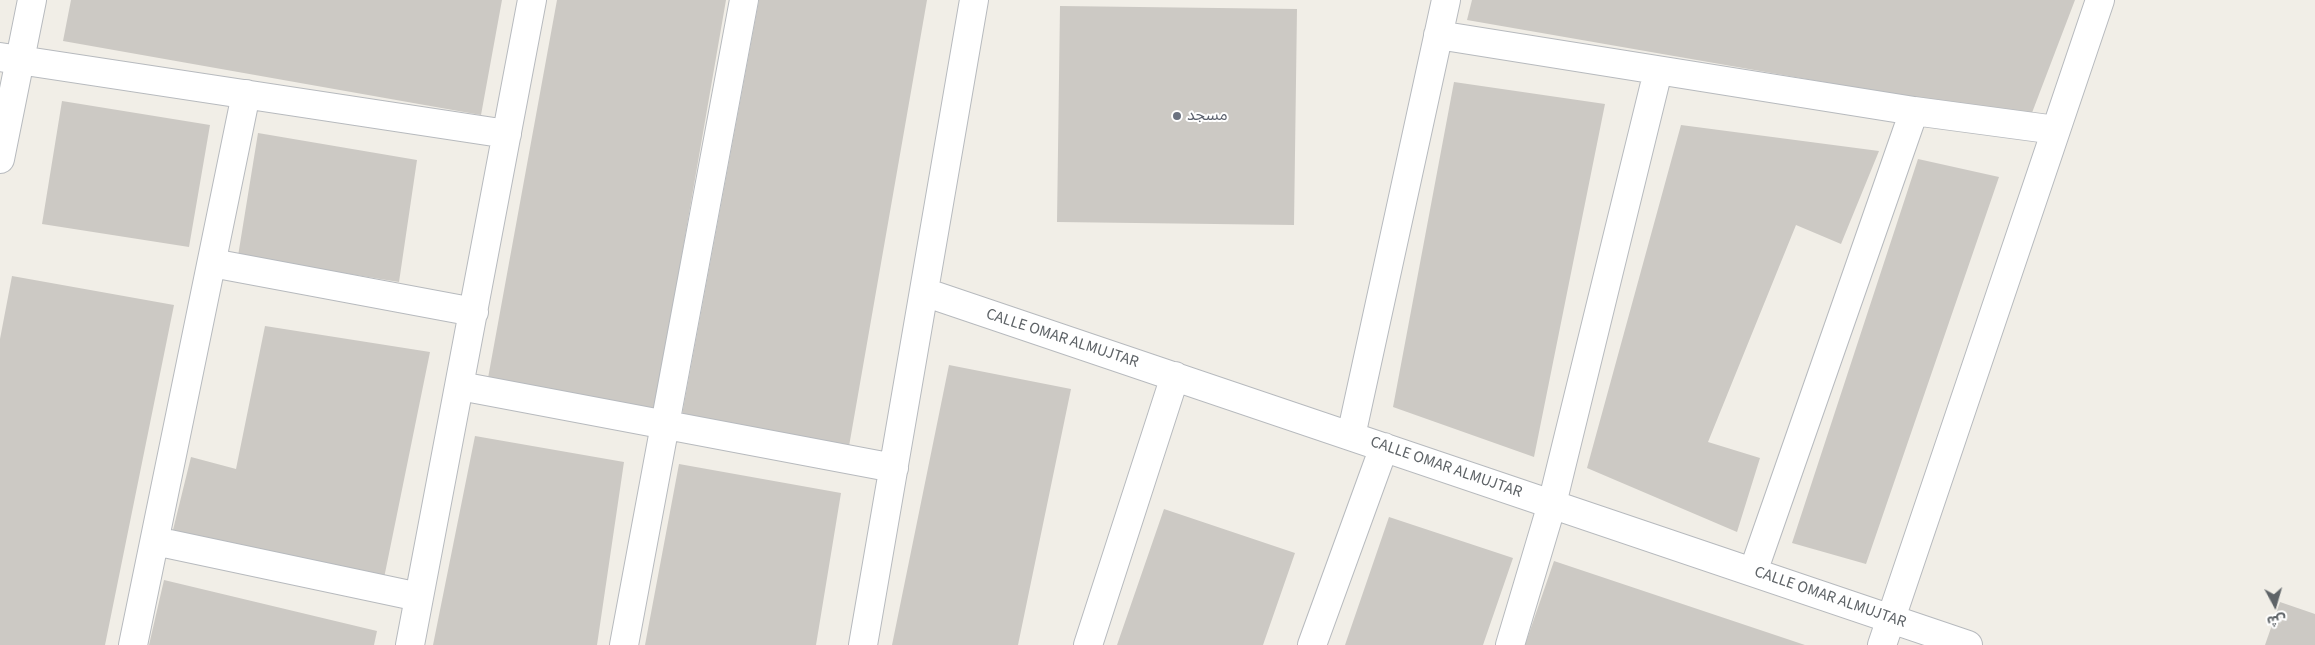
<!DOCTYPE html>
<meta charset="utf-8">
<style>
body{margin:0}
#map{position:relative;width:2315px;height:645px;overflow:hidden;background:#f1eee7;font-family:"Source Sans 3","Noto Sans Arabic",sans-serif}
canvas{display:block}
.north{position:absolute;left:2250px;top:580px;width:50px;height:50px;-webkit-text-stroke:4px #fff;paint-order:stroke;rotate:174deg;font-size:14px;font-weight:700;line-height:20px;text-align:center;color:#5e6367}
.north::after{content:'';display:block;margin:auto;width:18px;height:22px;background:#5e6367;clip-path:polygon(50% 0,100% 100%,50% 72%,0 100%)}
</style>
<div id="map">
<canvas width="2315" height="645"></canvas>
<div class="north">ش</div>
</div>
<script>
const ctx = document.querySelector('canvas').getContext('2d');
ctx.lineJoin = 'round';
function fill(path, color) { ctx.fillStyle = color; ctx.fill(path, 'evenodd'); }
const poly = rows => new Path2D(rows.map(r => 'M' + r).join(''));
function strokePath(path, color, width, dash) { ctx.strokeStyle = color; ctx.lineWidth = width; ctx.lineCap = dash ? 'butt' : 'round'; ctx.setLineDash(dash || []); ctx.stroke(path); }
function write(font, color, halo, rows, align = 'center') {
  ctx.font = font + ' "Source Sans 3","Noto Sans Arabic",sans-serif'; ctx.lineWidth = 4; ctx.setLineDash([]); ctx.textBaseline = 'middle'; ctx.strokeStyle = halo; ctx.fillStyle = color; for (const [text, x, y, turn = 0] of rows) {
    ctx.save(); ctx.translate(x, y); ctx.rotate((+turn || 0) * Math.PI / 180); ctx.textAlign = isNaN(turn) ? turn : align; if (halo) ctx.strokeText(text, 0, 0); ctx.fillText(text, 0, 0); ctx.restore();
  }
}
fill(poly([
 [71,0,502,0,481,115,63,41],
 [557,0,726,0,655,410,488,378],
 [759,0,927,0,848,452,681,420],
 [1472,0,2075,0,2030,118,1467,20],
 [1060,6,1297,9,1294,225,1057,222],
 [1454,82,1605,104,1534,457,1393,407],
 [62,101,210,125,189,247,42,224],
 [1681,125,1879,151,1841,244,1796,225,1708,442,1760,458,1737,532,1587,468],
 [258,133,417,160,399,282,238,256],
 [1918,159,1999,177,1866,564,1792,543],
 [12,276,174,305,105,645,0,645,0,339],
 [265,326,430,352,383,583,172,534,191,457,236,469],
 [949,365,1071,389,1018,645,892,645],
 [475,436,624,462,597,645,433,645],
 [679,464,841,493,816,645,645,645],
 [1164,509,1295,553,1263,645,1117,645],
 [1389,517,1513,558,1483,645,1345,645],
 [1554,561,1805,645,1525,645],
 [164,580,377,631,374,645,149,645],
 [2280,602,2315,614,2315,645,2265,645]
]), '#ccc9c4');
const street = poly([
 [1438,35,1914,111,2056,130],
 [0,57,507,134],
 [0,159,32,0],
 [212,263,474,312],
 [924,292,1968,645],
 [460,386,894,468],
 [1351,436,1446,0],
 [155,541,419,597],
 [1753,572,1914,111],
 [133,645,246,94],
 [410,645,532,0],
 [624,645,744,0],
 [863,645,974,0],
 [1088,645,1175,376],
 [1312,645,1384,447],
 [1510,645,1552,504,1658,71],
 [1882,645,2100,0]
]);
strokePath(street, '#b7babe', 30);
strokePath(street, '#fff', 28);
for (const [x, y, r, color] of [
 [1177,116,5,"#6b7280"]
]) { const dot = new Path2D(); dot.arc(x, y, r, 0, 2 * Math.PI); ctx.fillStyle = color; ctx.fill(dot); strokePath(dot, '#fff', 2); }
write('16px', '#5b616d', '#fff', [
 ["مسجد",1187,116]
], 'left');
write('16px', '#5e6367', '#fff', [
 ["CALLE OMAR ALMUJTAR",1062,339,18],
 ["CALLE OMAR ALMUJTAR",1446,468,19],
 ["CALLE OMAR ALMUJTAR",1830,598,19]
]);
</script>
